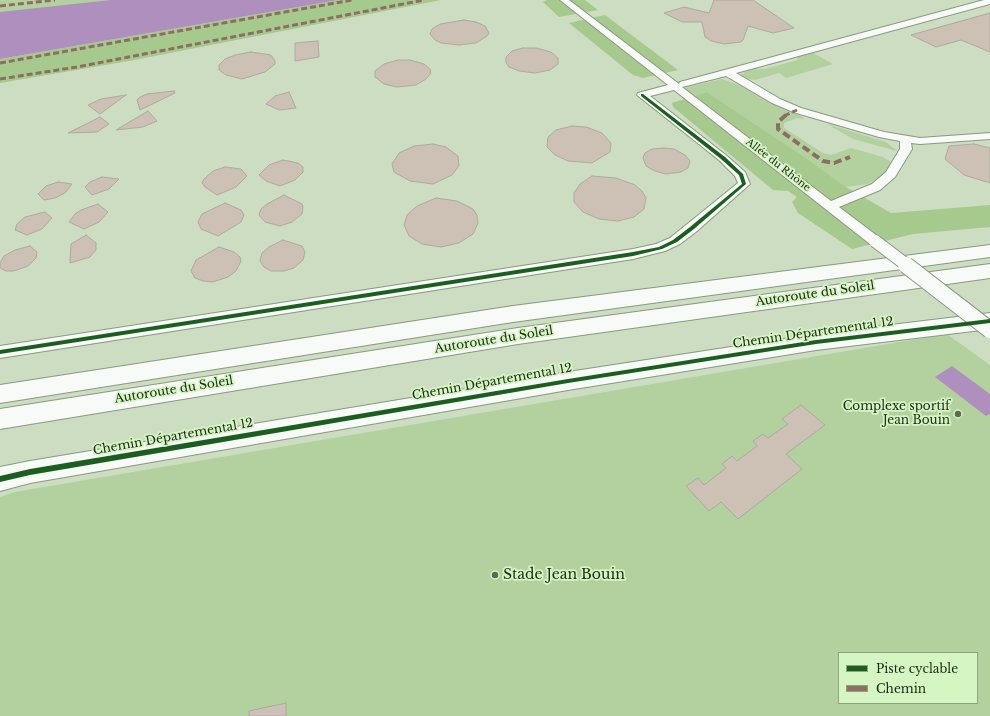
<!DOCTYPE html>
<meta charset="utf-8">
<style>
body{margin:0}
#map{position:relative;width:990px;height:716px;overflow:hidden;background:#ccddc1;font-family:"Libre Baskerville",serif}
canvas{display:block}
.legend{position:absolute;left:838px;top:652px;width:140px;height:52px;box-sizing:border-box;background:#d5f5c3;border:1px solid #8da57f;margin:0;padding:5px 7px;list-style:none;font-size:12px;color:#202c19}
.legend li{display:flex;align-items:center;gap:8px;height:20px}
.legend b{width:20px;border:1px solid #8da57f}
</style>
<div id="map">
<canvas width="990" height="716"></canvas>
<ul class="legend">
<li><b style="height:5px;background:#1b5e20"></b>Piste cyclable</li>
<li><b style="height:5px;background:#8d6e63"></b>Chemin</li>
</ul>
</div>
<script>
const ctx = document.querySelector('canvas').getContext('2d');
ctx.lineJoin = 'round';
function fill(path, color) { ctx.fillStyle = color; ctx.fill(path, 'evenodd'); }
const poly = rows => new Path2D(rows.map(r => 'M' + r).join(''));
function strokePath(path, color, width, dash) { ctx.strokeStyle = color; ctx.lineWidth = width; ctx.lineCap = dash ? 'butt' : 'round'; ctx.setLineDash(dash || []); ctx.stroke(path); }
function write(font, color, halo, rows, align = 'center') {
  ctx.font = font + ' "Libre Baskerville",serif'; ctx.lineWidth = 3.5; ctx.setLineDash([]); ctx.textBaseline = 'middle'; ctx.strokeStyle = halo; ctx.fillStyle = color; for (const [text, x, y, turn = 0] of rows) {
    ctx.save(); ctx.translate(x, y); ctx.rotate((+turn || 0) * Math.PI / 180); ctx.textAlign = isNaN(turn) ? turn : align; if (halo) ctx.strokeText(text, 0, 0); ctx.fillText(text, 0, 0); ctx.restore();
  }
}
fill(poly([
 [0,0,223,0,0,32],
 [813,53,833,64,786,78,779,73,755,80,747,79,741,75,750,69,765,69,798,60,797,57],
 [722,79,742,86,782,109,803,117,804,119,797,118,784,123,784,128,823,153,831,155,851,148,883,157,894,164,884,175,868,184,846,187,809,160,707,92,695,96,684,88],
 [827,124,886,142,897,151,853,139],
 [947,334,990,365,990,716,0,716,0,497,15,492],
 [839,653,977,653,977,703,839,703]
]), '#b2d19f');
fill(poly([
 [338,0,441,0,129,61,0,83,0,59],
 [547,0,585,0,598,10,559,17,543,2],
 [605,15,678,70,643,78,633,75,569,23],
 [707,92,809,160,846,187,891,213,990,205,990,227,913,234,852,249,798,213,792,202,797,197,788,191,773,190,673,107,672,103]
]), '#a6ca8e');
fill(poly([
 [111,0,338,0,0,59,0,12],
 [952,366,990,394,990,414,986,416,935,377]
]), '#af8fbe');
const building = poly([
 [714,0,753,0,794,28,773,33,748,26,743,40,741,42,724,44,711,41,705,37,702,22,682,22,664,13,684,7,709,13,714,0],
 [990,13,990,52,961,40,936,47,911,35,990,13],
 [464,20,476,22,485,26,489,33,487,36,476,43,459,45,441,43,435,40,430,34,432,29,440,24,464,20],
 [318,41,319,57,295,61,295,43,318,41],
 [523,48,536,48,551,52,558,58,558,64,550,70,535,73,519,71,509,67,506,63,506,57,512,51,523,48],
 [251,52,271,55,275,61,275,64,265,72,242,79,226,75,219,70,219,65,225,59,235,55,251,52],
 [410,60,424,64,430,69,431,73,426,79,416,85,397,87,384,84,375,77,375,71,384,64,398,60,410,60],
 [174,91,175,93,140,110,137,100,140,97,147,94,174,91],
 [289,92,296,108,279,110,266,104,275,96,289,92],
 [126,95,100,114,88,105,101,99,126,95],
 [148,111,157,121,143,127,116,130,148,111],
 [100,117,109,124,97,132,68,133,100,117],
 [572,126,586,127,602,133,611,143,610,152,592,163,568,161,555,155,547,147,548,137,556,130,572,126],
 [433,144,446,147,458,156,459,166,452,175,433,184,410,181,394,172,392,164,399,153,414,146,433,144],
 [974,144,990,148,990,183,964,175,945,159,949,146,974,144],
 [664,148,674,149,685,155,690,161,688,168,681,172,666,174,655,171,646,166,643,158,645,153,652,149,664,148],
 [283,160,298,163,303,167,303,172,295,180,280,186,266,181,259,175,269,165,283,160],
 [225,167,241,169,247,176,236,187,217,195,205,187,202,183,204,179,213,171,225,167],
 [592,176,616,178,635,185,642,191,646,198,644,209,634,217,618,221,599,219,583,212,574,202,574,193,580,184,592,176],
 [102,177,119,179,109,189,92,195,85,187,90,182,102,177],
 [58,182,72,184,65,193,55,198,44,200,38,194,46,186,58,182],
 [284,195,302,204,303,207,302,214,292,222,280,226,265,222,259,215,261,209,267,204,284,195],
 [436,198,457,201,473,209,477,215,478,223,473,234,459,243,441,247,422,244,409,236,404,225,407,215,417,206,436,198],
 [225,203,241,210,244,215,241,222,218,236,201,229,198,222,202,214,225,203],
 [98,204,108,212,99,222,84,229,69,222,75,214,81,210,98,204],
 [45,212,52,218,42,229,27,235,15,230,17,224,25,217,45,212],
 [86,235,96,243,96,250,90,257,70,263,71,244,86,235],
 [283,240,302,246,305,252,303,260,294,268,284,271,271,271,264,267,260,261,262,253,269,247,283,240],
 [30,246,37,252,36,258,28,266,14,271,6,271,0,268,0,263,4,256,15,250,30,246],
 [219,247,234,252,240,257,241,261,236,271,228,277,213,282,203,281,195,278,191,271,196,260,219,247],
 [801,405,825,425,786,454,802,469,738,519,721,502,709,511,686,486,698,478,704,485,726,468,722,464,732,456,737,461,757,446,753,441,763,434,768,438,788,424,782,419,801,405],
 [286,703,286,716,249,716,249,711,286,703]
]);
fill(building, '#cdc0b5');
strokePath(building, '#aeaa9f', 1);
const street = poly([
 [560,0,569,0,679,84,680,82,984,0,990,0,990,4,736,73,780,99,801,108,884,132,920,138,990,133,990,139,920,144,911,143,912,149,895,177,880,190,839,207,880,238,882,241,880,244,875,245,870,244,674,90,650,96,727,156,745,172,750,184,697,231,680,244,665,251,633,259,0,358,0,346,633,249,656,244,670,238,738,183,735,176,719,160,637,95,638,93,668,85,560,0],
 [726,76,772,103,793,112,879,137,900,141,900,149,886,172,872,184,831,201,682,87,726,76]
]);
const secondary = poly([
 [990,313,990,329,816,350,568,390,30,483,0,491,0,467,30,461,568,372,816,334,990,313]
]);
const highway = poly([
 [990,245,990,257,513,322,0,403,0,385,513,306,990,245],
 [990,264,990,278,518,344,0,429,0,409,518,328,990,264]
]);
strokePath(street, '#8b9882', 2);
strokePath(secondary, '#8b9882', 2);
strokePath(highway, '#8b9882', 2);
fill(street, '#f7faf6');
fill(secondary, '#f7faf6');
fill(highway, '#f7faf6');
const streetBridgeFar1 = poly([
 [875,241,908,266]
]);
const streetBridge = poly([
 [906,265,990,330]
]);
strokePath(streetBridgeFar1, '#8b9882', 14, []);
strokePath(streetBridge, '#8b9882', 18, []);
strokePath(streetBridgeFar1, '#f7faf6', 12);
strokePath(streetBridge, '#f7faf6', 16);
strokePath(poly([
 [0,6,55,0],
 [0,63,352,0],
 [0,79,77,67,424,0],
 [784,116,797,110]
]), '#8d6e63', 3, [6, 3]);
strokePath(poly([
 [786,115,778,122,778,129,823,161,834,163,850,157]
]), '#8d6e63', 4, [8, 4]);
fill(poly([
 [641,94,643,94,725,157,743,174,746,184,694,229,677,242,662,249,633,256,0,354,0,350,633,252,659,247,673,240,690,227,742,184,739,175,721,159,641,96,641,94],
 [990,319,990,323,816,344,568,383,30,475,0,482,0,476,30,469,568,379,816,340,990,319]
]), '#1b5e20');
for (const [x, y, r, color] of [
 [958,414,4,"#5c6a54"],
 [495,575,4,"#5c6a54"]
]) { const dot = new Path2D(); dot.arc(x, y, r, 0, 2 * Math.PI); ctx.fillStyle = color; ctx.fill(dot); strokePath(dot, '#d5f5c3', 1.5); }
write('10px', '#202c19', '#d5f5c3', [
 ["Allée du Rhône",778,165,38]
]);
write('12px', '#202c19', '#d5f5c3', [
 ["Autoroute du Soleil",815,294,-8],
 ["Chemin Départemental 12",813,333,-8],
 ["Autoroute du Soleil",494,340,-9],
 ["Chemin Départemental 12",492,382,-10],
 ["Autoroute du Soleil",174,390,-9],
 ["Chemin Départemental 12",173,437,-10]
]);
write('12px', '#202c19', '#d5f5c3', [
 ["Complexe sportif",950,407],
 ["Jean Bouin",950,421]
], 'right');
write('14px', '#202c19', '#d5f5c3', [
 ["Stade Jean Bouin",503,575]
], 'left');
</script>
